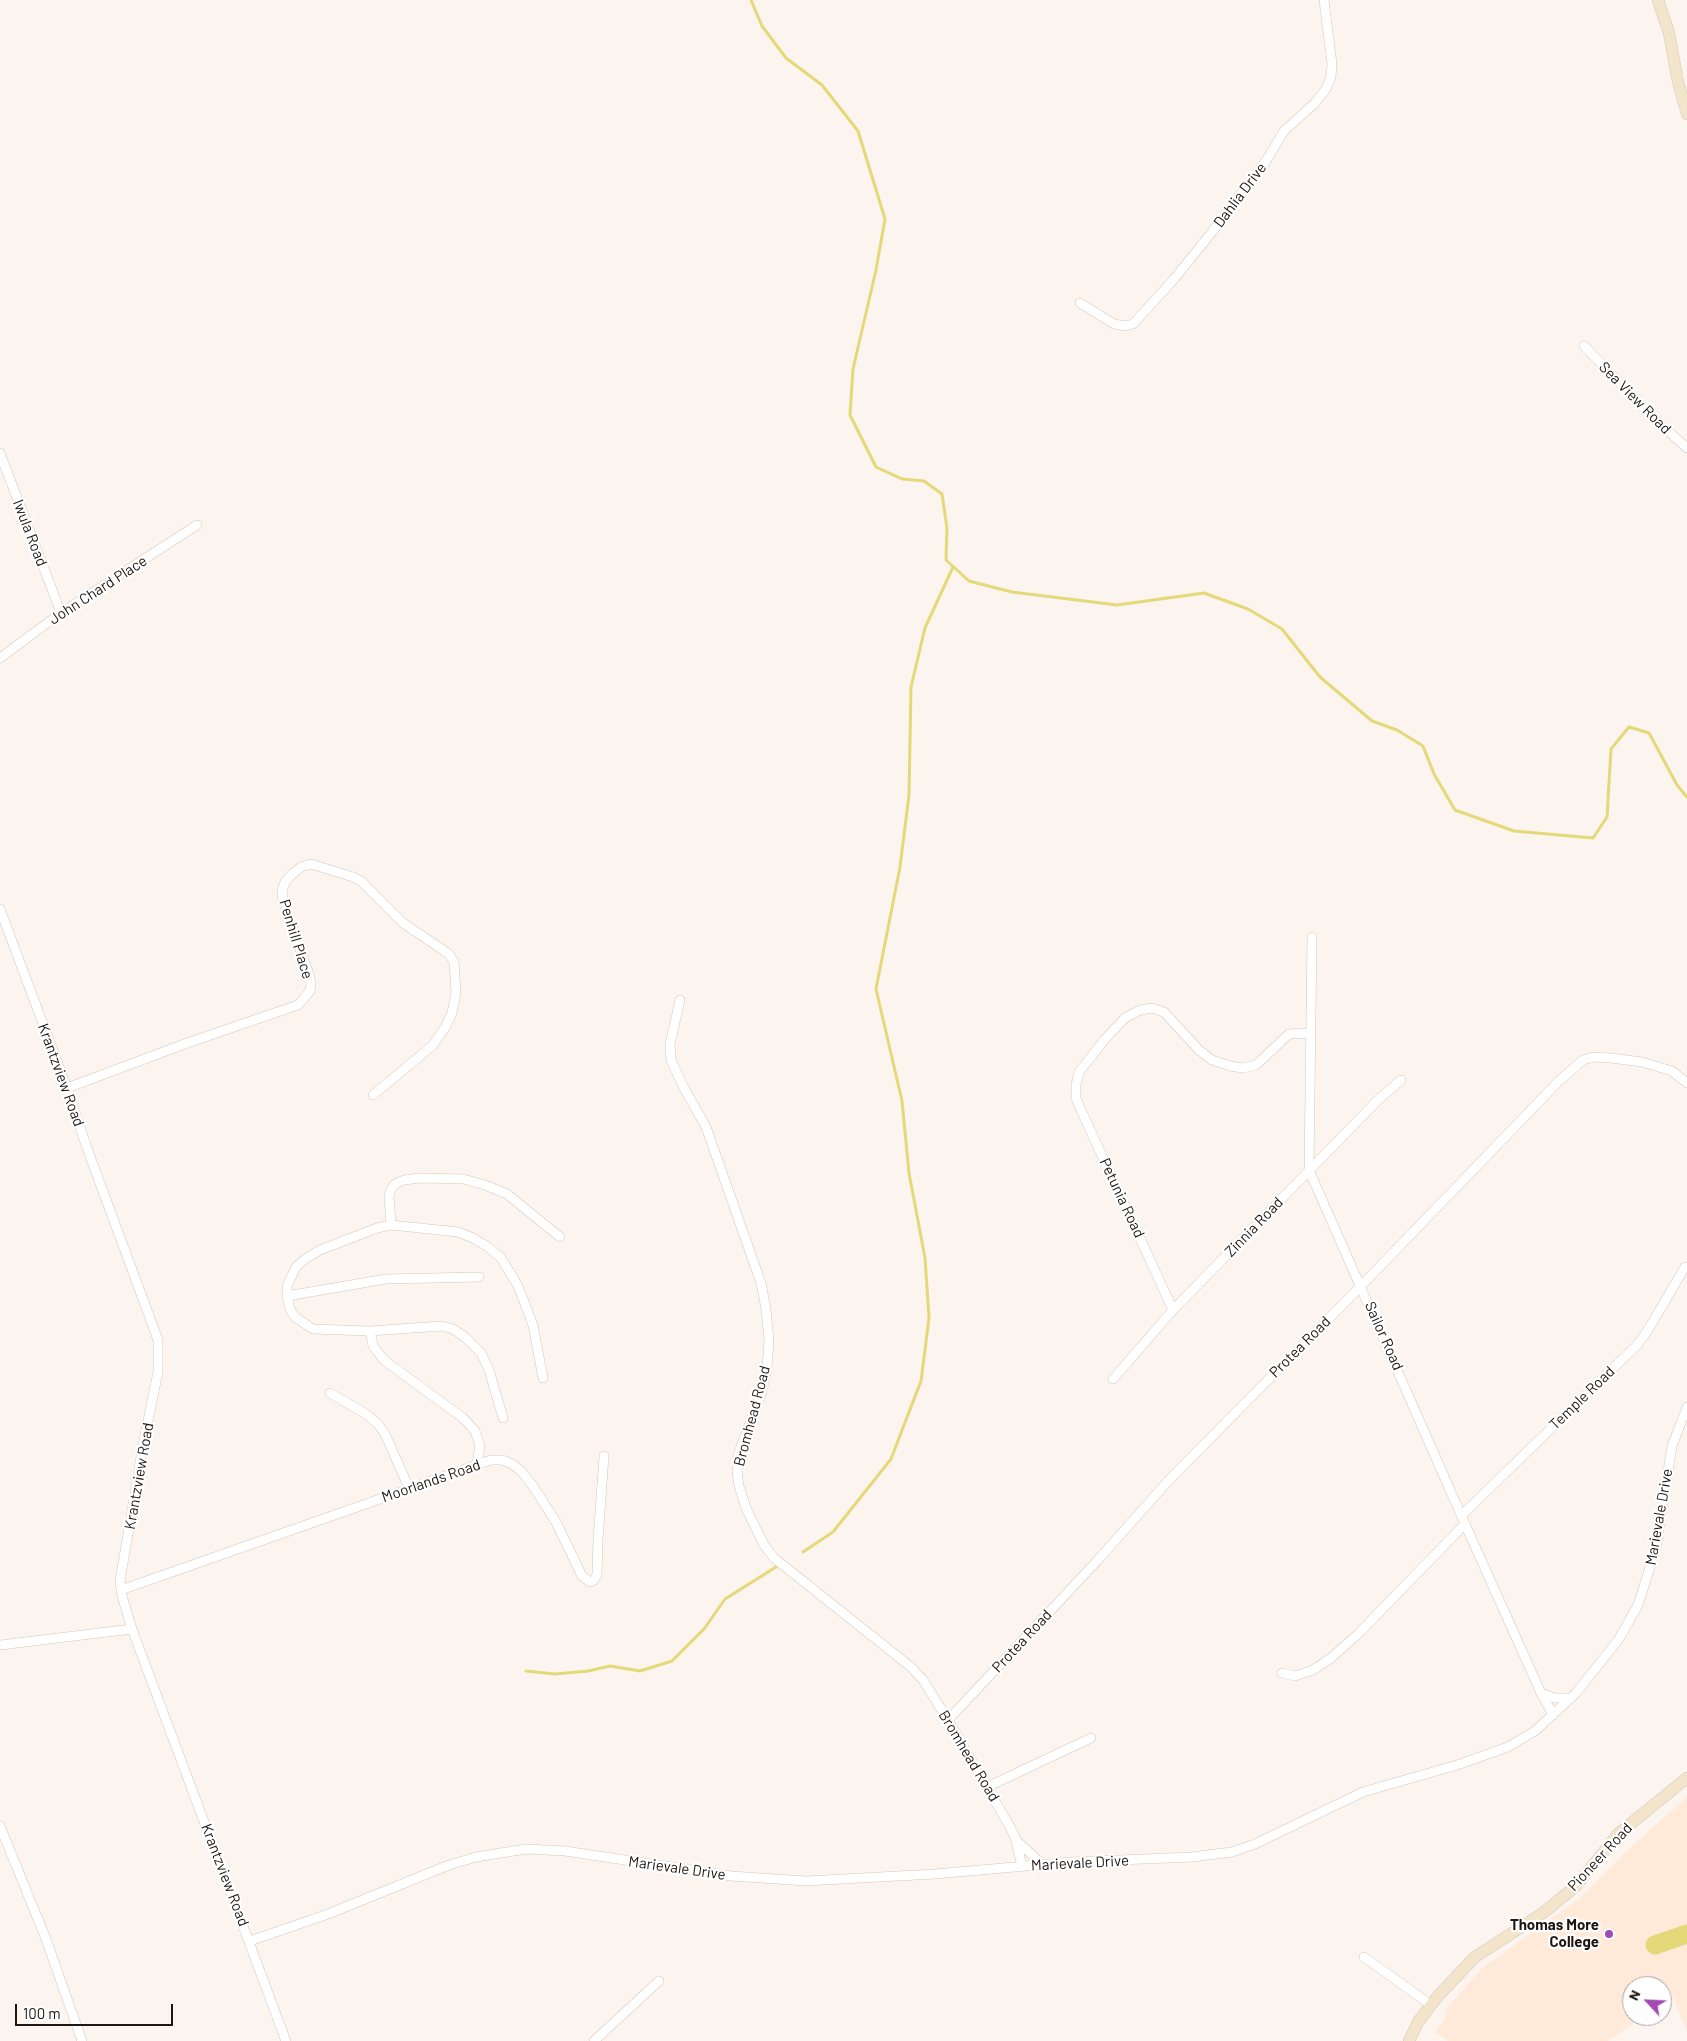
<!DOCTYPE html>
<style>
body{margin:0}
#map{position:relative;width:1687px;height:2041px;overflow:hidden;background:#fcf5ef;font-family:Barlow,sans-serif}
canvas{display:block}
.north{position:absolute;left:1622px;top:1976px;width:50px;height:50px;box-sizing:border-box;background:#fff;border:1px solid #a5a2a0;border-radius:50%;rotate:295deg;font-size:14px;font-weight:700;line-height:20px;text-align:center;color:#1d1611}
.north::after{content:'';display:block;margin:auto;width:18px;height:22px;background:#a34ab6;clip-path:polygon(50% 0,100% 100%,50% 72%,0 100%)}
.scale{position:absolute;left:15px;top:2004px;width:158px;height:22px;box-sizing:border-box;border:2px solid #1d1611;border-top:0;padding-left:6px;font-size:15px;line-height:18px;white-space:nowrap;color:#1d1611;-webkit-text-stroke:4px #fff;paint-order:stroke}
</style>
<div id="map">
<canvas width="1687" height="2041"></canvas>
<div class="north">N</div>
<div class="scale">100 m</div>
</div>
<script>
const ctx = document.querySelector('canvas').getContext('2d');
ctx.lineJoin = 'round';
function fill(path, color) { ctx.fillStyle = color; ctx.fill(path, 'evenodd'); }
const poly = rows => new Path2D(rows.map(r => 'M' + r).join(''));
function strokePath(path, color, width, dash) { ctx.strokeStyle = color; ctx.lineWidth = width; ctx.lineCap = dash ? 'butt' : 'round'; ctx.setLineDash(dash || []); ctx.stroke(path); }
function write(font, color, halo, rows, align = 'center') {
  ctx.font = font + ' Barlow,sans-serif'; ctx.lineWidth = 4.5; ctx.setLineDash([]); ctx.textBaseline = 'middle'; ctx.strokeStyle = halo; ctx.fillStyle = color; for (const [text, x, y, turn = 0] of rows) {
    ctx.save(); ctx.translate(x, y); ctx.rotate((+turn || 0) * Math.PI / 180); ctx.textAlign = isNaN(turn) ? turn : align; if (halo) ctx.strokeText(text, 0, 0); ctx.fillText(text, 0, 0); ctx.restore();
  }
}
fill(poly([
 [1687,1797,1687,2032,1673,1997,1662,2004,1662,1986,1632,1986,1632,2016,1644,2016,1608,2041,1448,2041,1435,2032,1447,2014,1444,2011,1482,1968,1579,1899,1633,1845]
]), '#ffeada');
strokePath(poly([
 [751,0,762,26,786,58,822,85,858,131,885,219,876,270,853,369,850,415,876,467,902,479,924,481,942,494,947,528,946,560,969,581,1012,592,1117,605,1204,593,1248,609,1282,629,1320,677,1372,721,1397,730,1423,746,1434,774,1455,810,1514,831,1593,838,1607,817,1611,749,1629,727,1649,733,1677,785,1687,797],
 [803,1552,833,1532,891,1459,921,1381,929,1318,925,1258,909,1173,902,1101,876,989,900,867,909,795,911,687,925,628,953,567],
 [526,1671,555,1674,588,1671,610,1666,640,1671,672,1661,704,1629,725,1599,776,1567]
]), '#e5d879', 3);
strokePath(poly([
 [1655,1945,1687,1934]
]), '#e5d879', 19);
const street = poly([
 [1080,303,1114,324,1125,326,1133,324,1175,278,1212,232,1266,161,1284,131,1315,103,1326,89,1331,77,1332,64,1324,0],
 [1584,346,1659,423,1687,448],
 [0,453,61,613],
 [0,658,61,613,197,525],
 [0,909,67,1088,87,1148,158,1340,158,1372,143,1445,120,1581,122,1596,132,1629,286,2041],
 [1312,937,1309,1170,1465,1524,1541,1693,1553,1715],
 [680,1000,670,1044,671,1060,684,1088,706,1127,761,1283,766,1309,769,1341,767,1368,762,1391,738,1455,737,1471,739,1486,746,1508,764,1545,774,1558,911,1667,923,1680,948,1720,1010,1827,1015,1837,1022,1866],
 [67,1088,190,1042,298,1005,310,991,311,983,309,974,283,901,282,891,285,882,292,874,301,867,311,864,353,877,361,881,403,923,449,954,454,962,456,993,452,1013,445,1028,432,1046,373,1095],
 [391,1225,389,1196,391,1189,395,1184,404,1180,420,1178,463,1179,485,1185,507,1194,560,1237],
 [287,1296,386,1279,479,1277],
 [1173,1310,1081,1110,1076,1098,1076,1085,1079,1072,1105,1039,1125,1018,1140,1010,1152,1008,1164,1012,1199,1050,1212,1060,1230,1066,1243,1068,1256,1065,1289,1034,1310,1033],
 [370,1331,373,1346,384,1360,463,1418,475,1431,480,1446,477,1463],
 [1113,1379,1173,1310,1379,1099,1401,1080],
 [330,1393,366,1414,378,1424,385,1434,409,1488],
 [503,1418,489,1370,481,1353,465,1337,453,1329,442,1326,370,1331,313,1329,295,1317,290,1309,287,1296,287,1286,296,1267,305,1259,320,1250,377,1228,391,1225,458,1232,473,1238,488,1247,501,1258,518,1286,533,1325,543,1378],
 [1462,1515,1637,1345,1648,1330,1685,1267],
 [121,1590,491,1460,502,1460,512,1464,521,1471,533,1486,556,1522,582,1576,590,1582,594,1580,597,1575,598,1540,604,1456],
 [0,1645,132,1629],
 [1282,1673,1295,1676,1313,1670,1331,1658,1358,1634,1465,1524],
 [1541,1693,1554,1698,1571,1698],
 [948,1720,1097,1561,1169,1480,1361,1286,1559,1081,1583,1060,1593,1057,1611,1058,1642,1062,1672,1071,1687,1083],
 [987,1787,1091,1738],
 [0,1826,46,1939,82,2041],
 [1017,1841,1043,1865],
 [250,1941,328,1914,449,1865,476,1857,526,1849,565,1851,731,1876,806,1881,935,1874,1071,1862,1192,1857,1232,1852,1255,1844,1363,1792,1457,1765,1508,1747,1535,1731,1576,1693,1619,1639,1638,1605,1656,1548,1672,1446,1687,1407],
 [1364,1957,1431,2005],
 [594,2041,659,1981]
]);
const secondary = poly([
 [1658,0,1669,33,1678,82,1687,114],
 [1409,2041,1418,2022,1438,1996,1475,1957,1543,1913,1576,1886,1618,1834,1687,1778]
]);
strokePath(street, '#d8c6b7', 10);
strokePath(secondary, '#d8c6b7', 12);
strokePath(street, '#fff', 9);
strokePath(secondary, '#f3e5cc', 11);
for (const [x, y, r, color] of [
 [1609,1934,5,"#a34ab6"]
]) { const dot = new Path2D(); dot.arc(x, y, r, 0, 2 * Math.PI); ctx.fillStyle = color; ctx.fill(dot); strokePath(dot, '#fff', 2); }
write('15px', '#1d1611', '#fff', [
 ["Dahlia Drive",1240,195,-53],
 ["Sea View Road",1635,398,45],
 ["Iwula Road",30,533,69],
 ["John Chard Place",98,590,-33],
 ["Penhill Place",296,939,73],
 ["Krantzview Road",61,1075,70],
 ["Petunia Road",1122,1198,65],
 ["Zinnia Road",1254,1227,-46],
 ["Sailor Road",1384,1336,66],
 ["Protea Road",1300,1347,-45],
 ["Temple Road",1582,1398,-44],
 ["Bromhead Road",752,1416,-75],
 ["Krantzview Road",139,1476,-80],
 ["Moorlands Road",431,1481,-19],
 ["Marievale Drive",1659,1517,-80],
 ["Protea Road",1022,1641,-47],
 ["Bromhead Road",969,1756,59],
 ["Pioneer Road",1600,1857,-47],
 ["Marievale Drive",1080,1863,-3],
 ["Marievale Drive",677,1868,8],
 ["Krantzview Road",225,1875,69]
]);
write('bold 15px', '#1d1611', '#fff', [
 ["Thomas More",1599,1925],
 ["College",1599,1942]
], 'right');
</script>
